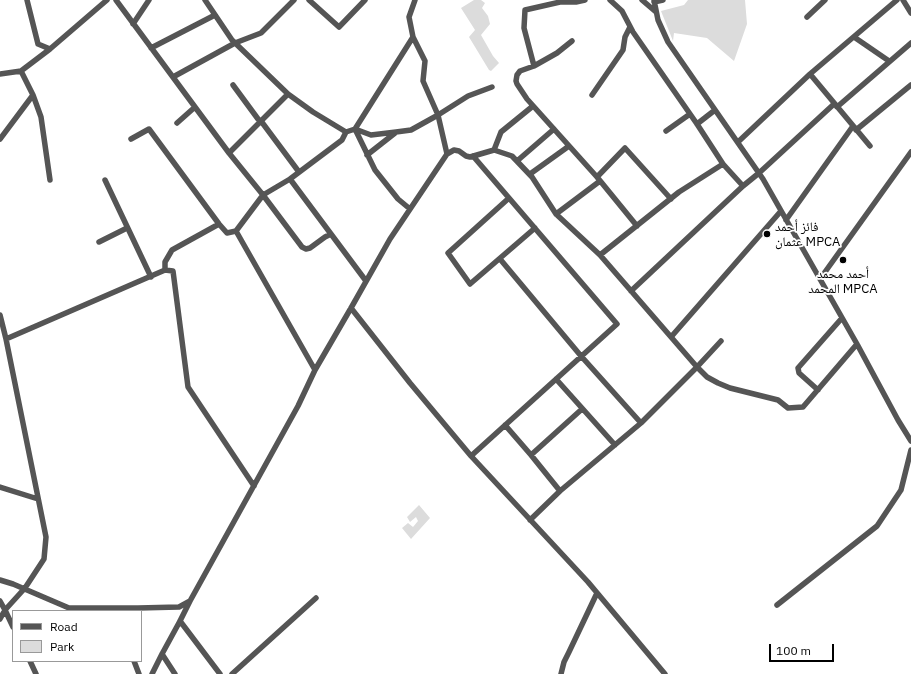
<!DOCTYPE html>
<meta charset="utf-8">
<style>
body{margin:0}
#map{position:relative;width:911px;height:674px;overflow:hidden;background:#fff;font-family:"IBM Plex Sans",sans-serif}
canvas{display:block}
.legend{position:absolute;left:12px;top:610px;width:130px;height:52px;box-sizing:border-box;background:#fff;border:1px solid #999;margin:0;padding:5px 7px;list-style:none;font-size:12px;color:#000}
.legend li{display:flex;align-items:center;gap:8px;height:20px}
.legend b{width:20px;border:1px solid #999}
.scale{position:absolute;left:769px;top:644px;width:65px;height:18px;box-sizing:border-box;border:2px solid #000;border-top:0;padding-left:5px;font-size:12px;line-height:14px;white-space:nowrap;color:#000;-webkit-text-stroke:3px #fff;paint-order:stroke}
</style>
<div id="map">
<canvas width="911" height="674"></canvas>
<ul class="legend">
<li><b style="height:5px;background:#555"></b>Road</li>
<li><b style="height:11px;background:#dcdcdc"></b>Park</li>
</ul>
<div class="scale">100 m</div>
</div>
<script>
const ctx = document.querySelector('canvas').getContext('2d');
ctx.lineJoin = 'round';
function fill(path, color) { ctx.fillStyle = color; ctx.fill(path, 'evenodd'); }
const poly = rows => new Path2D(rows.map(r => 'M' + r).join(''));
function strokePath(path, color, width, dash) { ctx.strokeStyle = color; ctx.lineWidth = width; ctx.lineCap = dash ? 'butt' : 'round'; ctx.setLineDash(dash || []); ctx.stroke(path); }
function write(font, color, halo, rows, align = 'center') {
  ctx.font = font + ' "IBM Plex Sans","Noto Naskh Arabic",sans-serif'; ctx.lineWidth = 3.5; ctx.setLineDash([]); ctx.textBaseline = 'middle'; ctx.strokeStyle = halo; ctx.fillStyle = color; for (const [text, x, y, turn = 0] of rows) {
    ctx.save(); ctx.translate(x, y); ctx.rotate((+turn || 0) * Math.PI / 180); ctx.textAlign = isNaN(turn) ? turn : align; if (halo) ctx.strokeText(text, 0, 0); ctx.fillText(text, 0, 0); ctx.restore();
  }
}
fill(poly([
 [474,0,481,0,485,3,482,8,488,16,490,24,481,35,493,56,499,63,491,71,489,70,469,37,475,30,461,8],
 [688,0,745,0,747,24,734,61,707,38,674,33,673,41,661,11,684,5],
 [419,505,430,518,411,539,402,528,408,523,413,527,418,521,416,517,410,522,407,517]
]), '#dcdcdc');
strokePath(poly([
 [27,0,38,44,50,49],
 [116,0,229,153],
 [205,0,232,40,288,94,229,153,263,195,236,231,315,370],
 [309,0,339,27,365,0],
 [610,0,622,11,633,32,697,124,723,164,743,186],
 [642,0,656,12],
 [654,0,658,20,668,42,763,179,857,344,898,420,911,441],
 [903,0,911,13],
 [654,2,663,0],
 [807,17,825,0],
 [133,24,149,0],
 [854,37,889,61],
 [572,41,557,53,534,66,520,71,517,75,516,81,517,84,527,99,597,177,637,226],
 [151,48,215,15],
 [534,66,524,28,525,10,560,2,576,2,585,0],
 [0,74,21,71,50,49,107,0],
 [810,74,870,146],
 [173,77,235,43,261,33,294,0],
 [233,85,258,119,261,121,299,172],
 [288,94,313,112,346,132,355,129,371,135,396,132,411,130,438,115,468,96,492,87],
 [33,95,41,117,50,180],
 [592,95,623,50,625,37,630,27],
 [837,107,911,43],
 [177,123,195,107],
 [697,124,715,110],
 [856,130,911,85],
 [666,131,690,114],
 [0,139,33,95,21,71],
 [131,139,149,129,219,224,227,233,236,231],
 [738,142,810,74,897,0],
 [494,150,501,132,533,106],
 [447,154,454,150,459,151,466,156,470,157,494,150,512,156,532,177,556,214,600,255,697,367,707,377,718,383,730,388,778,400,788,408,803,407,857,344],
 [367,155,395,133],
 [517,161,554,129],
 [530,174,569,146],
 [597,177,625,148,671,199],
 [290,179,366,281],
 [105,180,151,277],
 [509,198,448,253,470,284,535,228],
 [410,209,398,199,375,170,355,129,413,37],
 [556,214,600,181],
 [786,220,853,126],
 [331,234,325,237,310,248,306,249,302,247,263,195,290,179,342,140,346,132],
 [99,242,127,228],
 [600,255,679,192,723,164],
 [500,259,581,356,641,423],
 [165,270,165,262,172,250,219,224],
 [820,279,911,152],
 [631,291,743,186,759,173,834,104],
 [351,308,410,383,471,456,588,582,665,674],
 [0,315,6,339,46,537,44,559,25,588,5,610,13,627],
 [671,337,781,211],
 [6,339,165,270,173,271,188,387,254,486],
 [556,379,615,445],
 [818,390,799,373,798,368,842,318],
 [505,425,531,455,560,491],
 [531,455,582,409],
 [471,456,617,324,473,156],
 [0,487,38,499],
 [530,520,560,491,641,423,697,367,721,341],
 [0,580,13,584,69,608,138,608,179,607,190,601,298,406,315,370,351,308,390,239,447,154,438,115,423,81,425,61,413,37,409,17,415,0],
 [0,601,5,610,0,619],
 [777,605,877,526,901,490,911,450],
 [180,621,220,674],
 [162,654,175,674],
 [30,661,36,674],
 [134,661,139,674],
 [152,674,162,654,180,621,190,601],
 [232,674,316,598],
 [561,674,564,662,569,652,597,593]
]), '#555', 5.5);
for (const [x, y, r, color] of [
 [767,234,4,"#000"],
 [843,260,4,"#000"]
]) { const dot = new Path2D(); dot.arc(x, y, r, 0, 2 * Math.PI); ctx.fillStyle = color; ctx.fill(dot); strokePath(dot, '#fff', 1.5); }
write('13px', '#000', '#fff', [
 ["فائز أحمد",775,227],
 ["عثمان MPCA",775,242],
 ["أحمد محمد",843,274,"center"],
 ["المحمد MPCA",843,289,"center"]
], 'left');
</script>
